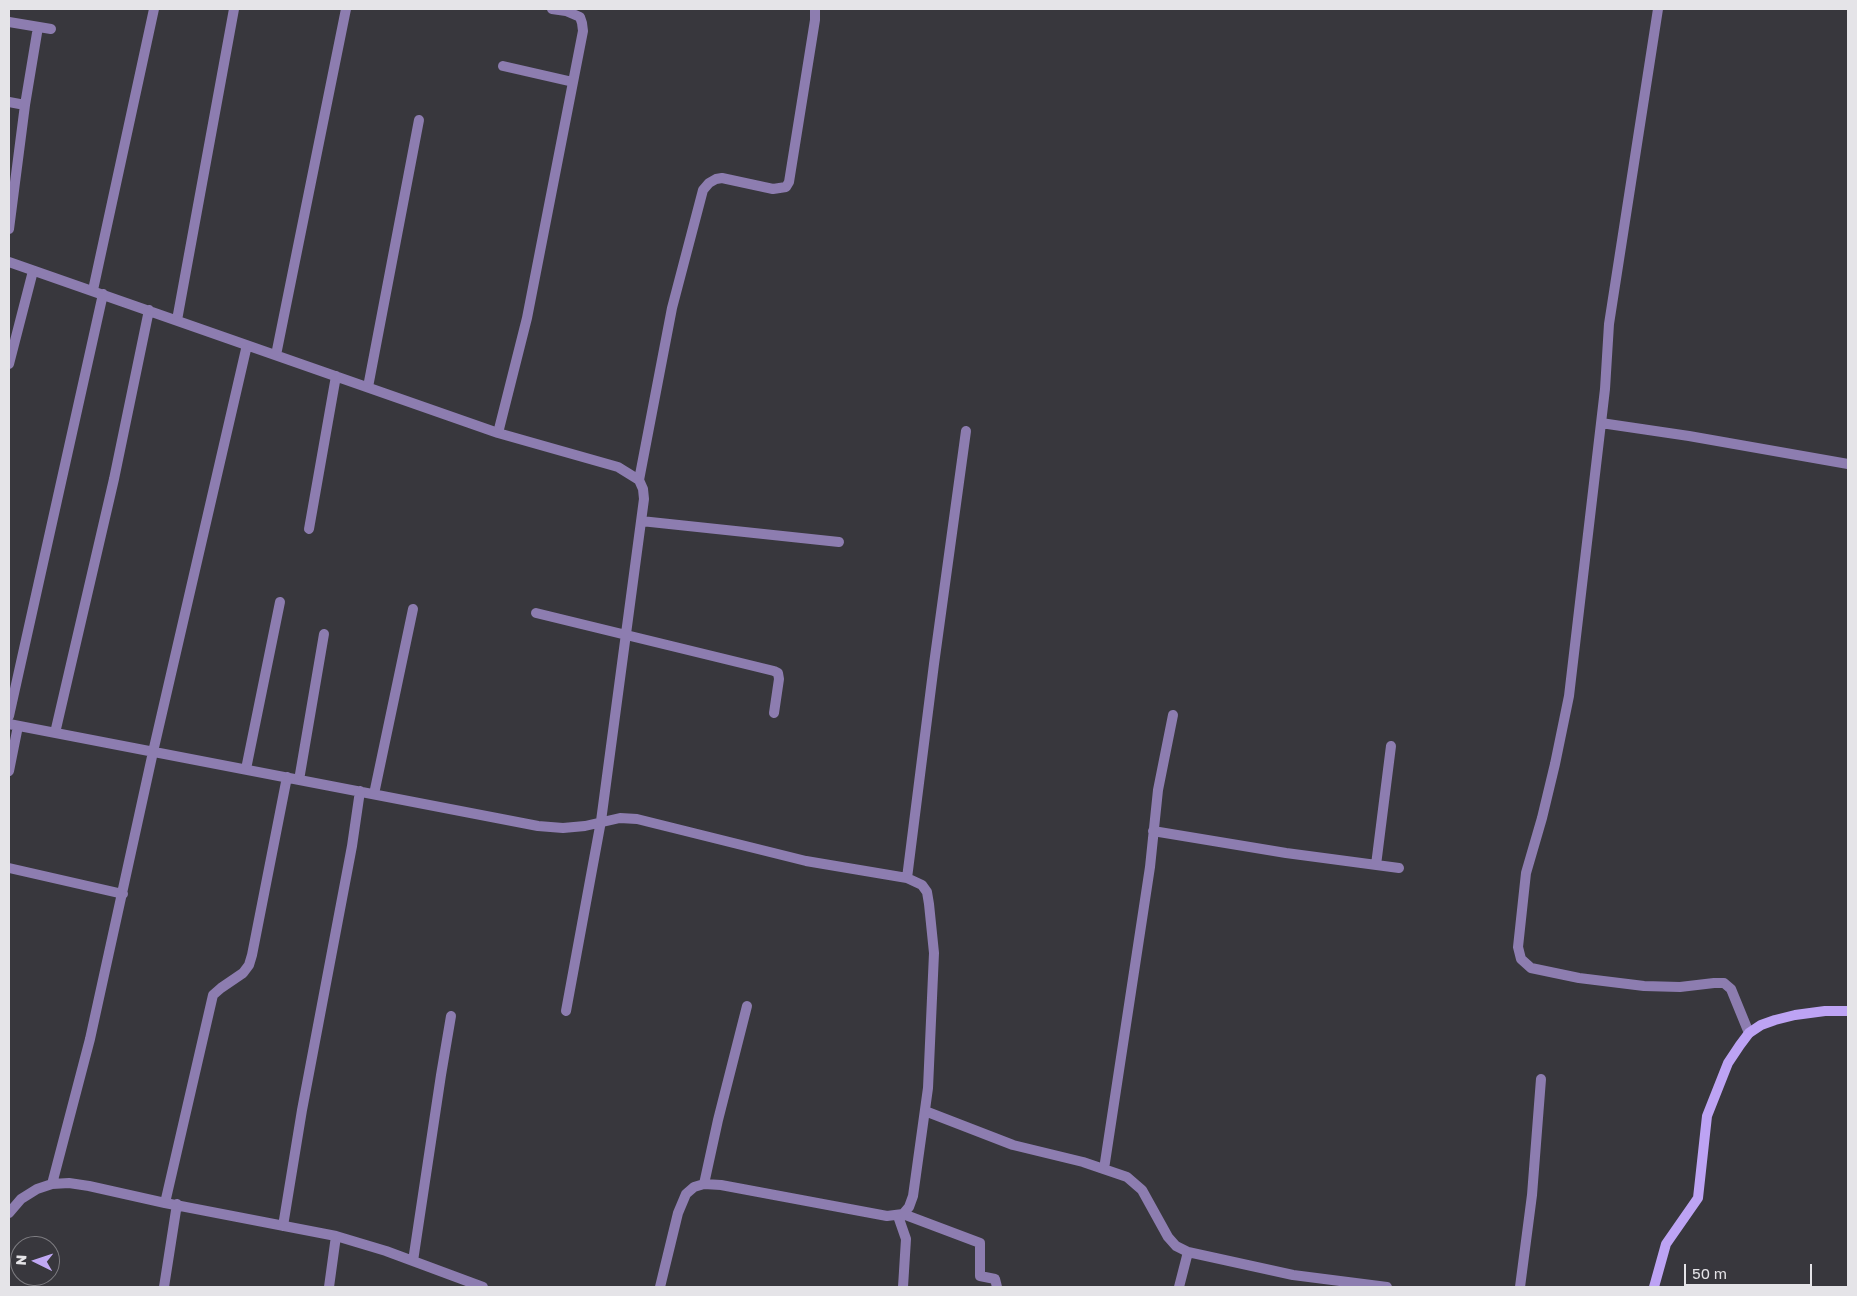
<!DOCTYPE html>
<style>
body{margin:0}
#map{position:relative;width:1857px;height:1296px;overflow:hidden;background:#38373d;font-family:"Golos Text",sans-serif}
canvas{display:block}
.frame{position:absolute;inset:0;border:10px solid #e5e4e8;pointer-events:none}
.north{position:absolute;left:10px;top:1236px;width:50px;height:50px;box-sizing:border-box;background:#38373d;border:1px solid #7d7c81;border-radius:50%;rotate:274deg;font-size:14px;font-weight:700;line-height:20px;text-align:center;color:#e5e4e8}
.north::after{content:'';display:block;margin:auto;width:18px;height:22px;background:#c0a8f4;clip-path:polygon(50% 0,100% 100%,50% 72%,0 100%)}
.scale{position:absolute;left:1684px;top:1264px;width:128px;height:22px;box-sizing:border-box;border:2px solid #e5e4e8;border-top:0;padding-left:6px;font-size:15px;line-height:18px;white-space:nowrap;color:#e5e4e8;-webkit-text-stroke:4px #38373d;paint-order:stroke}
</style>
<div id="map">
<canvas width="1857" height="1296"></canvas>
<div class="frame"></div>
<div class="north">N</div>
<div class="scale">50 m</div>
</div>
<script>
const ctx = document.querySelector('canvas').getContext('2d');
ctx.lineJoin = 'round';
const poly = rows => new Path2D(rows.map(r => 'M' + r).join(''));
function strokePath(path, color, width, dash) { ctx.strokeStyle = color; ctx.lineWidth = width; ctx.lineCap = dash ? 'butt' : 'round'; ctx.setLineDash(dash || []); ctx.stroke(path); }
strokePath(poly([
 [1658,9,1609,324,1605,389,1569,696,1555,764,1542,818,1526,873,1518,947,1521,959,1531,968,1579,978,1644,986,1680,987,1714,983,1724,983,1731,989,1749,1033],
 [9,22,51,29],
 [503,66,573,82],
 [9,102,25,105,9,229],
 [25,105,38,27],
 [9,262,498,433,618,467,639,480,643,489,644,499,601,821,566,1011],
 [93,290,154,9],
 [177,320,234,9],
 [276,355,346,9],
 [9,364,33,271],
 [368,387,419,120],
 [1601,423,1689,436,1848,464],
 [498,433,527,318,583,31,582,23,580,17,566,11,552,9],
 [639,480,672,308,703,190,709,183,716,179,722,178,773,189,786,187,789,182,815,20,815,9],
 [641,521,839,542],
 [309,529,336,376],
 [536,613,774,671,778,673,779,679,774,713],
 [9,716,103,294],
 [9,724,538,826,563,828,585,826,620,818,637,819,806,861,907,878,922,885,927,892,929,904,934,953,928,1088,913,1196,909,1207,903,1214,887,1216,721,1185,704,1184,694,1187,686,1194,678,1213,660,1287],
 [55,733,114,479,149,310],
 [246,769,280,602],
 [9,771,18,726],
 [299,780,324,634],
 [374,794,413,609],
 [1153,831,1286,853,1399,868],
 [1376,865,1391,746],
 [9,868,123,894],
 [907,878,934,664,966,431],
 [925,1111,1013,1145,1083,1162,1127,1177,1142,1190,1168,1237,1176,1246,1188,1252,1293,1275,1387,1287],
 [1104,1169,1150,867,1158,790,1173,715],
 [52,1184,90,1039,153,752,247,345],
 [704,1184,718,1120,747,1006],
 [165,1203,213,995,221,988,243,973,249,965,252,955,287,777],
 [9,1213,21,1199,37,1189,52,1184,69,1183,89,1186,165,1203,336,1236,386,1251,483,1287],
 [903,1214,980,1243,980,1276,995,1279,997,1287],
 [898,1216,906,1239,903,1287],
 [283,1226,302,1110,352,846,360,791],
 [413,1261,441,1075,451,1016],
 [164,1287,177,1204],
 [329,1287,336,1236],
 [1179,1287,1188,1252],
 [1520,1287,1532,1195,1541,1079]
]), '#8d7db0', 10);
strokePath(poly([
 [1654,1287,1666,1244,1698,1198,1707,1116,1728,1063,1740,1045,1749,1033,1761,1025,1775,1020,1795,1015,1825,1011,1848,1011]
]), '#bda3f4', 10);
</script>
